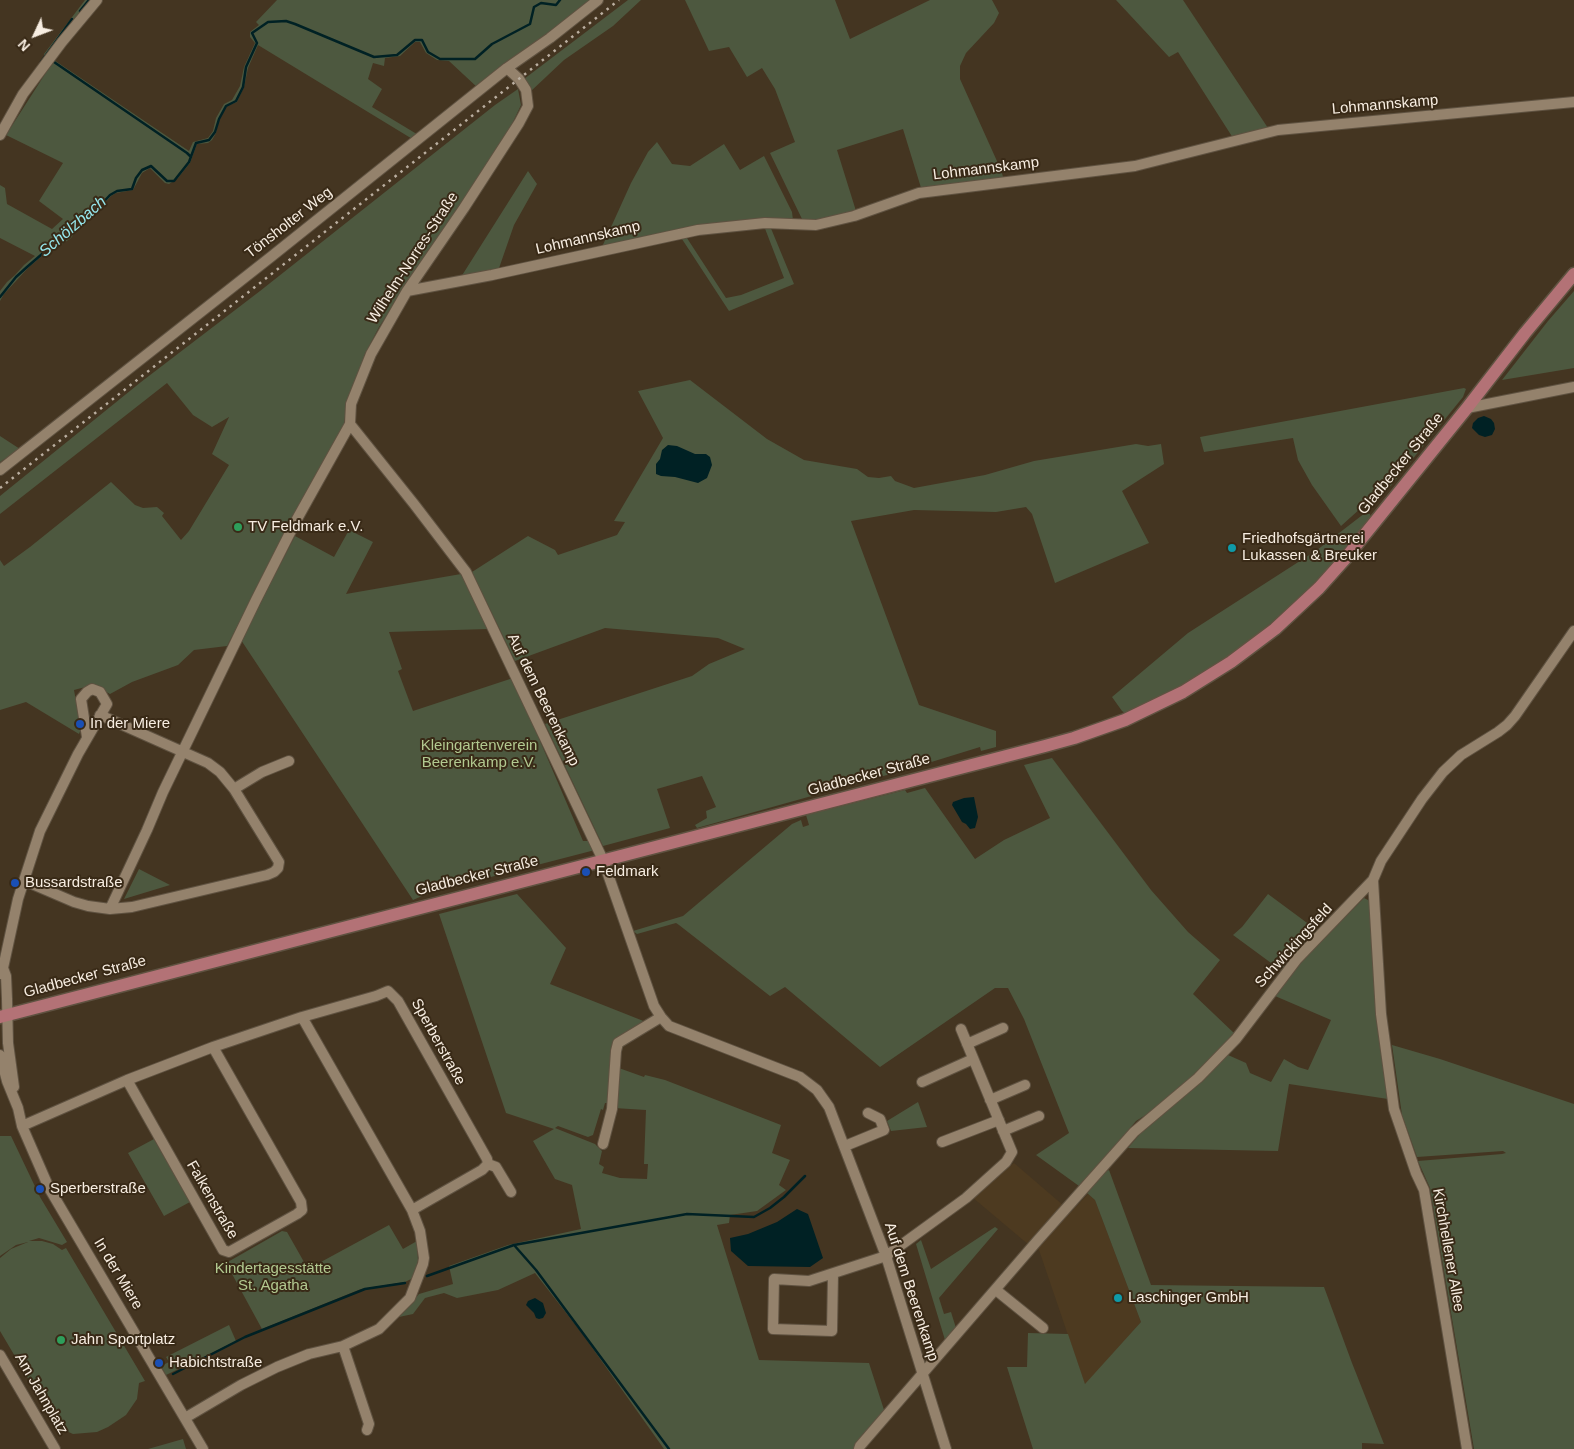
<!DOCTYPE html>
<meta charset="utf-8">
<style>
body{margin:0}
#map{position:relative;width:1574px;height:1449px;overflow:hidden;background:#443521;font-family:Helvetica,sans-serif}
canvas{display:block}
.north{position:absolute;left:10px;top:10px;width:50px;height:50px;-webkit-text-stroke:4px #392a17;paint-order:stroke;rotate:227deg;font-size:14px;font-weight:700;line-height:20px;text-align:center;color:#f7ede1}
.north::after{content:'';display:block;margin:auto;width:18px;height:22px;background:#f7ede1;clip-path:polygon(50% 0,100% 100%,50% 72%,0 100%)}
</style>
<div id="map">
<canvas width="1574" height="1449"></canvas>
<div class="north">N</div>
</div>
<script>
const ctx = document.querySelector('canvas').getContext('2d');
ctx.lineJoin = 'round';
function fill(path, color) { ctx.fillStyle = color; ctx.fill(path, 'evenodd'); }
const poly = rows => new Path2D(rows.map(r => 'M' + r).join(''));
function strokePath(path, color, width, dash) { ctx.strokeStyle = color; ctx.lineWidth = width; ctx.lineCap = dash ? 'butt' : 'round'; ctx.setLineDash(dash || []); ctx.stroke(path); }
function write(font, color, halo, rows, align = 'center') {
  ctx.font = font + ' Helvetica,sans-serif'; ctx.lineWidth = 4; ctx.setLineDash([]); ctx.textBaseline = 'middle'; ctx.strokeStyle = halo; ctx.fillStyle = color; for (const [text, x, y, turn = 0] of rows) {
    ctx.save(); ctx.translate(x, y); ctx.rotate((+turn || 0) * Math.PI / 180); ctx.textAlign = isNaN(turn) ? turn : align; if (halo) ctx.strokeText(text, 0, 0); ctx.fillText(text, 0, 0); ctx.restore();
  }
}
fill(poly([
 [1014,1163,1071,1212,1088,1194,1095,1200,1141,1322,1085,1385,1039,1250,1029,1245,972,1197]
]), '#4d3a20');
fill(poly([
 [85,0,91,0,44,61,44,54],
 [277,0,594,0,572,17,503,64,478,88,449,61,437,60,426,53,420,42,415,42,400,56,385,58,384,66,373,63,368,79,382,89,372,107,420,136,414,140,258,45,248,68,244,87,237,102,227,106,219,120,216,133,212,140,208,143,197,144,190,163,178,178,169,184,165,183,150,168,142,173,133,190,116,193,111,196,98,211,84,221,71,238,61,245,50,249,28,268,4,294,0,301,0,291,7,282,15,275,24,265,35,256,0,238,0,185,5,188,7,204,52,229,63,219,39,201,63,163,6,135,54,60,189,151,193,142,208,138,213,131,216,118,224,104,232,100,240,86,244,67,255,43,250,37,250,32,259,25,256,22],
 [628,0,641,0,613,26,564,60,530,92,524,79],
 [685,0,835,0,850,39,930,0,992,0,999,13,994,23,966,53,960,66,960,79,1001,170,1004,180,922,191,903,129,837,150,856,211,811,221,802,219,770,153,795,142,775,89,762,68,747,77,729,47,709,51],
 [1116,0,1183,0,1268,128,1233,138,1178,52,1169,57],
 [518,89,521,105,505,139,379,327,365,354,346,408,344,425,227,646,194,650,178,665,132,682,110,694,93,685,74,690,81,729,79,734,26,702,0,710,0,560,4,566,30,547,111,482,135,505,143,508,157,507,164,513,162,516,181,540,189,531,229,465,212,454,229,417,212,427,193,415,167,383,0,514,0,496,141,382,260,291,495,105],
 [657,142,672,164,690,166,724,144,740,170,764,156,792,212,793,220,602,247,631,183,648,152],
 [528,171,537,184,514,225,498,271,461,277],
 [764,226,770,226,794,284,729,311,680,236,685,235,726,298,741,295,784,278],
 [1574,291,1574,368,1502,380,1548,321],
 [690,380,767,439,804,460,857,469,868,477,879,478,891,476,895,481,914,488,985,475,1034,461,1136,444,1148,446,1161,444,1164,464,1122,491,1149,543,1055,583,1032,514,1026,507,996,512,914,510,851,521,919,705,996,731,996,747,981,751,980,747,912,768,697,828,695,825,707,818,706,811,716,807,702,776,657,789,670,828,603,846,545,724,692,676,709,664,745,649,718,638,605,628,515,661,472,572,528,536,555,550,558,555,617,535,625,522,614,521,663,438,638,391],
 [1464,388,1466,389,1463,397,1385,493,1380,489,1365,507,1361,508,1341,526,1312,485,1298,460,1293,438,1204,452,1200,437],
 [0,436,20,449,0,462],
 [1365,513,1370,514,1371,518,1334,563,1300,598,1256,636,1228,657,1182,685,1125,713,1122,711,1112,697,1188,633,1317,550],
 [349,530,373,542,346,594,461,574,488,629,389,632,402,669,398,671,413,711,513,678,583,841,591,841,595,850,429,893,413,900,241,640,295,536,334,557],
 [1052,758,1151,890,1188,932,1220,960,1193,994,1235,1034,1181,1089,1163,1104,1136,1121,1102,1161,1107,1171,1109,1170,1151,1285,1324,1287,1352,1363,1384,1444,1362,1443,1362,1449,1033,1449,1007,1367,1027,1367,1028,1333,1068,1334,1085,1384,1141,1322,1095,1200,1079,1186,1036,1155,1069,1133,1024,1019,1008,988,995,988,880,1067,785,987,770,996,679,925,676,923,637,934,633,931,683,916,792,824,801,820,803,827,809,825,806,815,905,790,907,793,925,788,975,859,1004,840,1050,818,1024,765],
 [139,869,170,885,124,899],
 [517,894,566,948,550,984,646,1022,623,1036,611,1047,610,1103,605,1103,603,1110,601,1109,593,1135,588,1137,558,1126,555,1128,595,1144,602,1151,599,1164,604,1167,602,1173,620,1178,647,1179,648,1164,644,1164,646,1110,614,1108,616,1067,644,1077,645,1075,665,1080,781,1125,772,1153,790,1160,779,1185,786,1190,757,1211,730,1215,729,1223,717,1225,759,1360,869,1363,885,1413,854,1449,664,1449,581,1332,535,1273,498,1290,457,1298,444,1293,425,1298,413,1314,399,1317,419,1294,453,1284,449,1266,508,1245,581,1229,572,1185,555,1179,533,1141,554,1129,506,1113,439,914],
 [1268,894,1318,931,1282,971,1233,935,1242,927],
 [1364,898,1372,902,1388,1099,1289,1084,1278,1151,1128,1148,1151,1121,1169,1109,1228,1055,1246,1063,1250,1073,1271,1082,1284,1059,1298,1067,1308,1070,1331,1020,1275,996,1301,962],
 [1392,1045,1440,1059,1574,1104,1574,1449,1474,1449,1430,1188,1418,1161,1502,1154,1506,1153,1503,1151,1417,1157,1402,1115],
 [918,1102,927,1127,891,1131,887,1121],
 [0,1136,11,1136,40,1197,67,1242,62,1245,39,1238,29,1241,42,1241,53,1244,62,1250,66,1248,145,1381,139,1383,137,1399,126,1415,108,1427,97,1432,73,1434,62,1429,54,1422,0,1331,0,1258,11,1249,28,1242,16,1245,0,1256],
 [154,1139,190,1202,164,1216,128,1153],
 [389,1225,403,1249,417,1241,418,1261,413,1278,405,1282,361,1289,262,1329,226,1263,282,1231,287,1232,308,1269],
 [995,1227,998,1229,939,1298,944,1314,951,1312,956,1328,945,1340,916,1244,921,1240,931,1269],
 [229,1325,236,1341,166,1375,161,1366,169,1362,166,1357],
 [183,1439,186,1449,148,1449]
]), '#4d583f');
fill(poly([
 [1484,416,1491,419,1494,423,1495,429,1492,435,1485,437,1479,435,1472,428,1473,423,1478,418],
 [668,445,677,446,695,454,706,454,710,457,712,465,707,478,698,483,675,477,661,476,656,474,656,464,660,459,662,450],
 [974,797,978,817,975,828,970,829,966,824,962,822,952,805,953,802,964,798],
 [797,1209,808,1214,823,1258,810,1267,748,1266,731,1251,730,1238,748,1234,777,1222],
 [535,1298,543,1303,546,1313,543,1318,539,1319,536,1318,534,1313,526,1305,528,1301]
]), '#002124');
strokePath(poly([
 [80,11,89,0],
 [41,62,72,19],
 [54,62,187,153,190,156],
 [0,297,16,277,27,267,49,248,60,243,68,236,81,222,97,209,110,195,117,191,132,189,136,178,142,170,151,166,167,181,174,181,189,162,196,143,209,140,215,132,219,119,226,106,236,101,243,87,246,67,257,43,252,33,268,22,286,21,295,24,374,57,397,55,415,40,422,40,428,52,440,59,475,59,492,44,530,24,534,7,541,3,556,5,560,0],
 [514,1245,687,1214,754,1217,770,1208,784,1197,805,1176],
 [427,1276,514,1245,536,1270,669,1449],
 [173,1374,245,1337,365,1289,405,1283]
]), '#002124', 2.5);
const minor = poly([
 [0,135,23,94,62,42,97,0],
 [407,291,492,275,698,230,765,223,816,225,854,216,919,193,1135,166,1278,130,1574,102],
 [1467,408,1574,387],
 [350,424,414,504,466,572,603,860,654,1006,661,1017,669,1026,800,1077,817,1090,829,1107,886,1256,946,1449],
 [0,470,272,256,507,68,550,38,598,0],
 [234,789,262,772,289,761],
 [1373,880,1381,1014,1394,1109,1416,1173,1424,1190,1467,1449],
 [24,882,32,884,74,902,88,906,110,909,132,907,267,875,274,872,278,868,279,862,234,789,220,772,208,763,100,715],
 [110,909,147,830,163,792,256,600,297,519,350,424,351,404,371,354,407,291,464,208,519,123,528,106,526,90,519,79,507,68],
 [3,968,6,976,7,999,8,1043,14,1087],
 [0,974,3,968,18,899,40,831,78,754,107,704,100,692,92,689,87,692,81,699,87,737],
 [967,1044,1003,1028],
 [0,1055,7,1081,18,1108,22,1126,49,1188,203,1449],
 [127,1080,223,1250,229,1252,297,1214,302,1210,301,1202,213,1047],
 [922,1082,973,1059],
 [990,1100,1025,1085],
 [22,1126,127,1080,213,1047,302,1017,376,996,388,991,398,1001,487,1159,488,1164,482,1170,412,1210],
 [1003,1131,1039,1116],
 [942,1142,999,1120],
 [603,1144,612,1109,616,1051,618,1043,661,1017],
 [845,1146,884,1130,880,1119,868,1113],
 [488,1164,496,1167,511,1192],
 [833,1274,832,1331,773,1329,774,1279,809,1281,886,1256,966,1198,1006,1162,1012,1152,961,1029],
 [996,1290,1043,1328],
 [343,1346,369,1424,367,1430],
 [0,1355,55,1449],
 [185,1418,241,1385,277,1367,309,1354,343,1346,379,1329,410,1298,423,1264,424,1258,420,1231,412,1210,302,1017],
 [859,1449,860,1446,1038,1240,1134,1132,1198,1078,1236,1039,1297,959,1373,880,1381,861,1422,799,1443,772,1461,755,1498,732,1507,725,1515,716,1574,631]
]);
const major = poly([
 [0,1017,1045,746,1074,738,1125,720,1183,692,1231,662,1275,629,1319,588,1345,559,1467,408,1525,333,1574,274]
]);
strokePath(minor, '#5f5241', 12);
strokePath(major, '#5f5241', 15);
strokePath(minor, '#94826c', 10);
strokePath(major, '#b37276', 12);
strokePath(poly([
 [0,488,619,0]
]), '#bbafa1', 2.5, [2.5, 5]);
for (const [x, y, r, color] of [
 [238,527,5,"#2e9e5b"],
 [1232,548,5,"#0f9aa8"],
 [80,724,5,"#1a4fb4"],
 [586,872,5,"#1a4fb4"],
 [15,883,5,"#1a4fb4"],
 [40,1189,5,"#1a4fb4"],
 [1118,1298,5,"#0f9aa8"],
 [61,1340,5,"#2e9e5b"],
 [159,1363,5,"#1a4fb4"]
]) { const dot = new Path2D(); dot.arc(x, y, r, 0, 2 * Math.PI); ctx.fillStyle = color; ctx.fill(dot); strokePath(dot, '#392a17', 2); }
write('15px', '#f7ede1', '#392a17', [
 ["Lohmannskamp",1385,105,-5],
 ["Lohmannskamp",986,169,-7],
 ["Tönsholter Weg",289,223,-38],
 ["Lohmannskamp",588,238,-13],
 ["Wilhelm-Norres-Straße",413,258,-57],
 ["Gladbecker Straße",1401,464,-51],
 ["Auf dem Beerenkamp",543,700,64],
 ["Gladbecker Straße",869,775,-15],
 ["Gladbecker Straße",477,876,-14],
 ["Schwickingsfeld",1294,946,-48],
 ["Gladbecker Straße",85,977,-15],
 ["Sperberstraße",438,1042,61],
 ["Falkenstraße",212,1200,60],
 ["Kirchhellener Allee",1448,1250,80],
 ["In der Miere",118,1274,59],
 ["Auf dem Beerenkamp",911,1292,72],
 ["Am Jahnplatz",41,1394,60]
]);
write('15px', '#f7ede1', '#392a17', [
 ["TV Feldmark e.V.",248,527],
 ["Friedhofsgärtnerei",1242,539],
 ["Lukassen & Breuker",1242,556],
 ["In der Miere",90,724],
 ["Feldmark",596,872],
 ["Bussardstraße",25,883],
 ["Sperberstraße",50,1189],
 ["Laschinger GmbH",1128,1298],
 ["Jahn Sportplatz",71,1340],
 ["Habichtstraße",169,1363]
], 'left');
write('15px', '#b2c990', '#392a17', [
 ["Kleingartenverein",479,746],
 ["Beerenkamp e.V.",479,763],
 ["Kindertagesstätte",273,1269],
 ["St. Agatha",273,1286]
]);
write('italic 16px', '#96e8ee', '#392a17', [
 ["Schölzbach",73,227,-41]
]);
</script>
